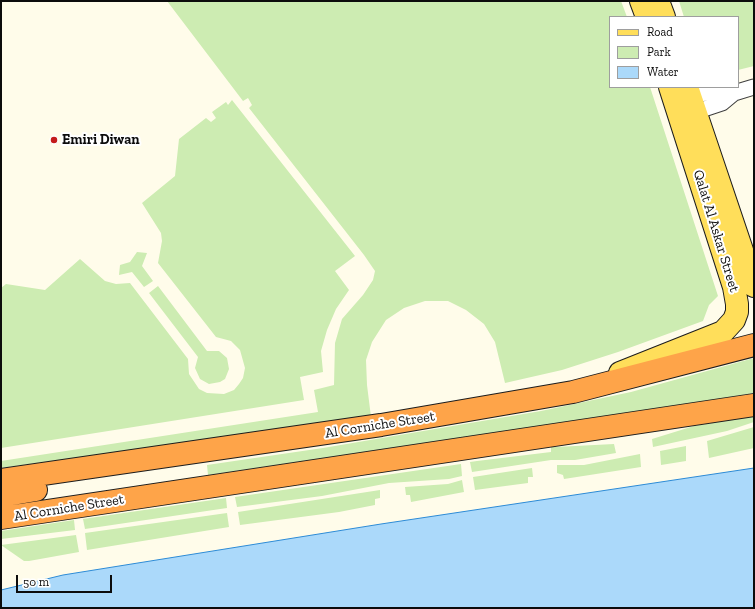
<!DOCTYPE html>
<style>
body{margin:0}
#map{position:relative;width:755px;height:609px;overflow:hidden;background:#fffcea;font-family:"Zilla Slab",serif}
canvas{display:block}
.frame{position:absolute;inset:0;border:2px solid #0c0c0c;pointer-events:none}
.legend{position:absolute;left:609px;top:16px;width:130px;height:72px;box-sizing:border-box;background:#fff;border:1px solid #9e9e9e;margin:0;padding:5px 7px;list-style:none;font-size:12px;color:#0c0c0c}
.legend li{display:flex;align-items:center;gap:8px;height:20px}
.legend b{width:20px;border:1px solid #9e9e9e}
.scale{position:absolute;left:16px;top:575px;width:96px;height:18px;box-sizing:border-box;border:2px solid #0c0c0c;border-top:0;padding-left:5px;font-size:12px;line-height:14px;white-space:nowrap;color:#0c0c0c;-webkit-text-stroke:3px #fff;paint-order:stroke}
</style>
<div id="map">
<canvas width="755" height="609"></canvas>
<div class="frame"></div>
<ul class="legend">
<li><b style="height:5px;background:#ffde5a"></b>Road</li>
<li><b style="height:11px;background:#cdecb2"></b>Park</li>
<li><b style="height:11px;background:#abd9fa"></b>Water</li>
</ul>
<div class="scale">50 m</div>
</div>
<script>
const ctx = document.querySelector('canvas').getContext('2d');
ctx.lineJoin = 'round';
function fill(path, color) { ctx.fillStyle = color; ctx.fill(path, 'evenodd'); }
const poly = rows => new Path2D(rows.map(r => 'M' + r).join(''));
function strokePath(path, color, width, dash) { ctx.strokeStyle = color; ctx.lineWidth = width; ctx.lineCap = dash ? 'butt' : 'round'; ctx.setLineDash(dash || []); ctx.stroke(path); }
function write(font, color, halo, rows, align = 'center') {
  ctx.font = font + ' "Zilla Slab",serif'; ctx.lineWidth = 4; ctx.setLineDash([]); ctx.textBaseline = 'middle'; ctx.strokeStyle = halo; ctx.fillStyle = color; for (const [text, x, y, turn = 0] of rows) {
    ctx.save(); ctx.translate(x, y); ctx.rotate((+turn || 0) * Math.PI / 180); ctx.textAlign = isNaN(turn) ? turn : align; if (halo) ctx.strokeText(text, 0, 0); ctx.fillText(text, 0, 0); ctx.restore();
  }
}
fill(poly([
 [167,1,621,1,627,17,610,17,610,87,650,87,718,296,709,305,703,321,618,352,562,370,505,383,495,342,484,324,466,310,448,301,425,301,404,308,386,320,372,342,366,360,367,385,371,417,1,468,1,461,318,412,314,390,334,385,335,343,342,319,363,295,373,280,375,271,364,255,249,108,252,105,248,98,243,101],
 [679,1,754,1,754,66,738,70,738,17,684,17],
 [232,100,355,256,335,271,349,290,336,309,327,330,321,351,323,372,300,377,304,400,1,448,1,288,6,284,45,290,80,259,105,281,116,284,130,283,188,359,189,374,199,389,207,393,224,394,234,390,239,384,243,378,245,368,240,350,231,341,216,337,158,263,162,241,161,233,142,203,175,176,179,139,206,118,211,122,216,118,212,112,226,102,228,105],
 [137,252,147,253,142,266,153,281,144,287,132,272,119,275,120,265,130,262],
 [158,286,207,351,219,351,227,358,229,369,225,379,220,382,209,384,200,379,195,368,198,357,149,293],
 [754,358,754,393,702,402,208,475,207,465,323,448,541,411,631,392],
 [754,416,754,422,727,431,653,447,652,439,694,426],
 [754,427,754,448,709,458,707,441],
 [614,444,616,453,575,460,551,460,472,472,470,462,477,461,551,452,551,447,556,447],
 [686,446,686,461,661,465,660,451],
 [640,454,641,467,564,479,563,475,557,473,557,465,584,465],
 [461,464,462,476,449,479,389,483,322,496,237,507,235,497],
 [532,468,533,477,528,477,528,483,475,490,473,477],
 [462,480,464,492,411,502,410,495,406,495,405,487,448,484],
 [380,490,380,498,375,499,375,505,339,512,240,525,238,512],
 [226,498,227,508,85,529,83,519],
 [227,513,229,527,87,550,85,533],
 [74,520,75,530,1,539,1,531],
 [76,535,79,552,29,561,24,561,1,545]
]), '#cdecb2');
const water = poly([
 [754,468,754,608,1,608,1,590,63,575,381,524,754,468]
]);
fill(water, '#abd9fa');
strokePath(water, '#2d8bd6', 1);
const street = poly([
 [690,97,716,90,734,93],
 [695,112,722,103,734,93,754,87]
]);
const primary = poly([
 [641,1,647,17],
 [658,1,664,17],
 [687,87,754,286],
 [620,373,723,332,734,320,737,312,737,304,734,287,670,87]
]);
const highway = poly([
 [1,480,381,425,573,392,754,345],
 [1,496,36,490],
 [1,518,754,405]
]);
strokePath(street, '#3f3f3f', 17);
strokePath(primary, '#1d1d1d', 24);
strokePath(highway, '#1d1d1d', 24);
strokePath(street, '#fff', 15);
strokePath(primary, '#ffde5a', 22);
strokePath(highway, '#fea449', 22);
for (const [x, y, r, color] of [
 [54,140,4,"#c41b1b"]
]) { const dot = new Path2D(); dot.arc(x, y, r, 0, 2 * Math.PI); ctx.fillStyle = color; ctx.fill(dot); strokePath(dot, '#fff', 1.5); }
write('bold 14px', '#0c0c0c', '#fff', [
 ["Emiri Diwan",62,140]
], 'left');
write('14px', '#0c0c0c', '#fff', [
 ["Qalat Al Askar Street",716,231,73],
 ["Al Corniche Street",380,425,-9],
 ["Al Corniche Street",69,508,-9]
]);
</script>
